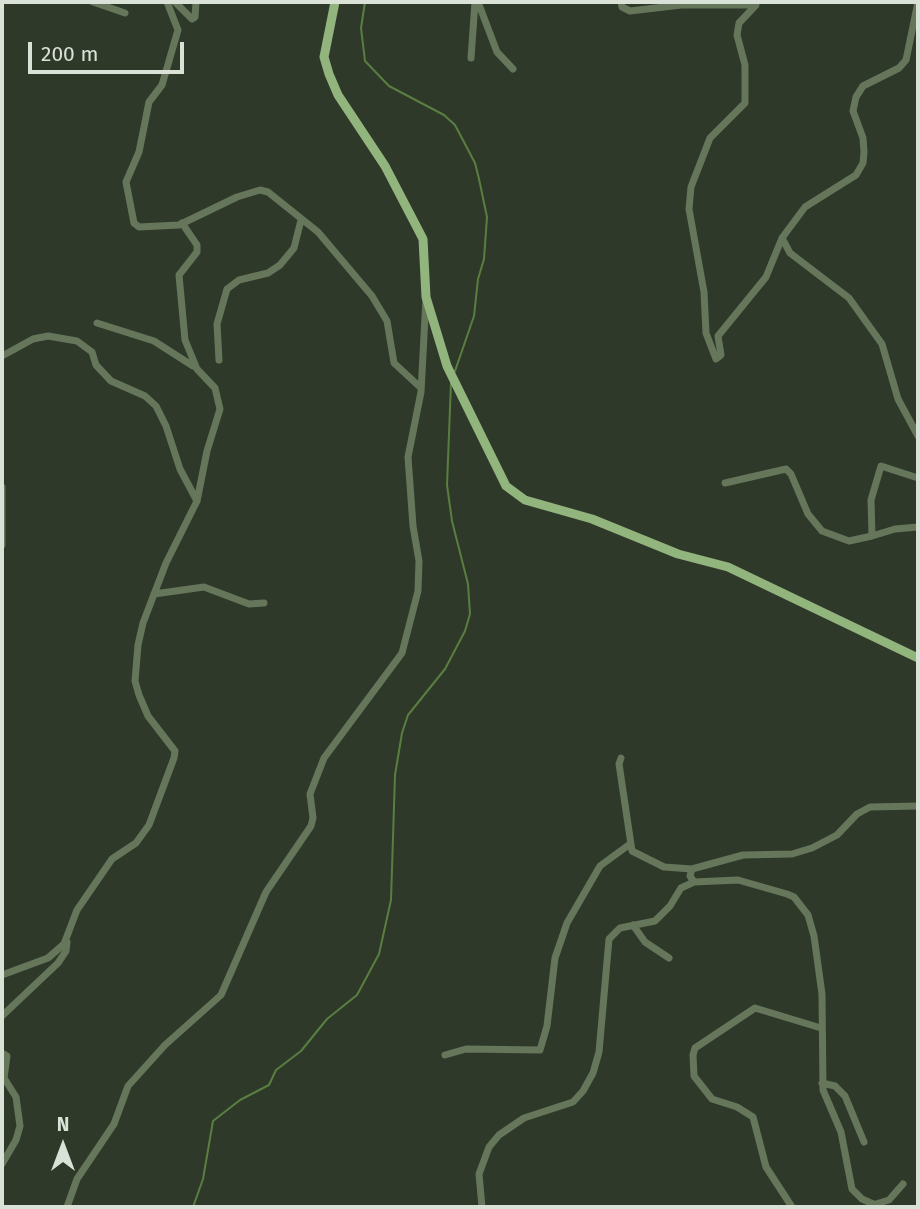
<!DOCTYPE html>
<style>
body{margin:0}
#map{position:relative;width:920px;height:1209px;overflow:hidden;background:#2f392a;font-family:"Fira Sans",sans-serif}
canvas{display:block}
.frame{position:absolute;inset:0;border:4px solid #dae1d7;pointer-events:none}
.north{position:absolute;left:28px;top:1111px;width:70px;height:70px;-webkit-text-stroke:5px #2f392a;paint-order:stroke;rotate:0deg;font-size:19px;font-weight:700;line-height:28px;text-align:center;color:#dae1d7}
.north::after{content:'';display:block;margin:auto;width:24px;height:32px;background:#dae1d7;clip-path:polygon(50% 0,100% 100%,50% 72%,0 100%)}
.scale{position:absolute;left:28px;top:42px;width:156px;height:32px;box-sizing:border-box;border:4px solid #dae1d7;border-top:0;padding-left:9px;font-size:21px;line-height:24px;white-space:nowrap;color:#dae1d7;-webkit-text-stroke:5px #2f392a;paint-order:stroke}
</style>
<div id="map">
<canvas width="920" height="1209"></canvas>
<div class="frame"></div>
<div class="north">N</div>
<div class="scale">200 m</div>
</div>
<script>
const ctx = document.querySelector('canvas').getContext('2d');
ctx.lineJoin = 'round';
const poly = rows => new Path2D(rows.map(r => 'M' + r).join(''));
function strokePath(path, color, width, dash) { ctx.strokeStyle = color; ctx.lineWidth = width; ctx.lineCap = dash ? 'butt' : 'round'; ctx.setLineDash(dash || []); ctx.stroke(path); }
strokePath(poly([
 [365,2,361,28,365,61,389,86,444,115,455,125,475,163,479,179,487,217,484,259,478,279,474,316,455,371],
 [193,1207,203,1179,213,1121,240,1100,269,1085,276,1070,301,1051,327,1019,357,995,379,954,391,900,395,775,402,733,408,715,445,669,465,631,470,614,468,584,452,521,447,485,451,383]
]), '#597f40', 2);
strokePath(poly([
 [93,2,125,13],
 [167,2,178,30,162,85,149,102,139,152,126,182,134,223,139,227,179,225,237,197,260,190,268,192,318,232,372,296,387,321,394,363,421,388],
 [175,2,192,19,195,17,196,2],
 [478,2,497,52,513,69],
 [621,2,622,7,630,11,681,5,756,5,739,23,737,35,745,65,745,103,710,138,691,187,689,209,704,292,706,333,716,359,721,355,718,336,766,277,782,238],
 [918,2,906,60,899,68,863,86,856,97,853,111,863,138,864,152,863,163,856,175,805,207,782,238,790,253,849,298,882,344,898,399,918,436],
 [471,58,475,2],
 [97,323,154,341,193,366],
 [2,356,33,339,48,336,77,341,92,352,96,365,111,381,145,396,156,406,166,426,180,469,197,501],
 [219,360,217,324,227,289,239,280,268,273,280,265,294,248,301,220],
 [918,478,881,466,871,500,872,536,895,529,918,527],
 [725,483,786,469,791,474,808,514,822,531,849,541,872,536],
 [2,487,2,545],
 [154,594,204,587,249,604,264,603],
 [621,758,619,764,632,851,664,867,692,869],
 [633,925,645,942,669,958],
 [2,975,48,958,64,944,77,910,112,859,136,843,149,825,174,758,175,751,148,716,139,695,135,681,138,645,143,623,166,563,197,501,207,451,220,409,215,388,197,369,185,340,179,275,197,252,197,245,182,223],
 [2,1016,58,963,66,951,67,942],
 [2,1053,7,1056,4,1078,16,1097,20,1126,16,1140,2,1164],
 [445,1055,466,1049,540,1050,547,1026,555,958,567,923,600,866,630,844],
 [822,1083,835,1086,845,1096,864,1142],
 [876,1204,889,1200,903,1184],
 [67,1207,77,1179,114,1124,128,1086,165,1045,221,995,266,892,311,826,313,818,310,794,324,758,402,653,418,591,419,561,413,526,408,457,421,392,426,298],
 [482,1207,479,1174,489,1147,499,1135,524,1118,573,1102,583,1091,593,1073,599,1052,609,939,620,928,655,921,670,906,681,888,694,882],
 [792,1207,766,1167,753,1117,737,1107,712,1099,694,1076,693,1055,695,1048,755,1008,821,1028],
 [880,1207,862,1199,852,1189,841,1132,823,1090,822,994,814,936,808,915,794,897,787,894,738,880,694,882,690,876,692,869,743,855,792,854,812,848,837,835,857,814,870,807,918,806]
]), '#65765b', 7);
strokePath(poly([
 [335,2,324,57,329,74,338,95,385,166,423,239,426,297,447,366,506,486,525,500,592,519,678,554,728,567,918,658]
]), '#92b47d', 9);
</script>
